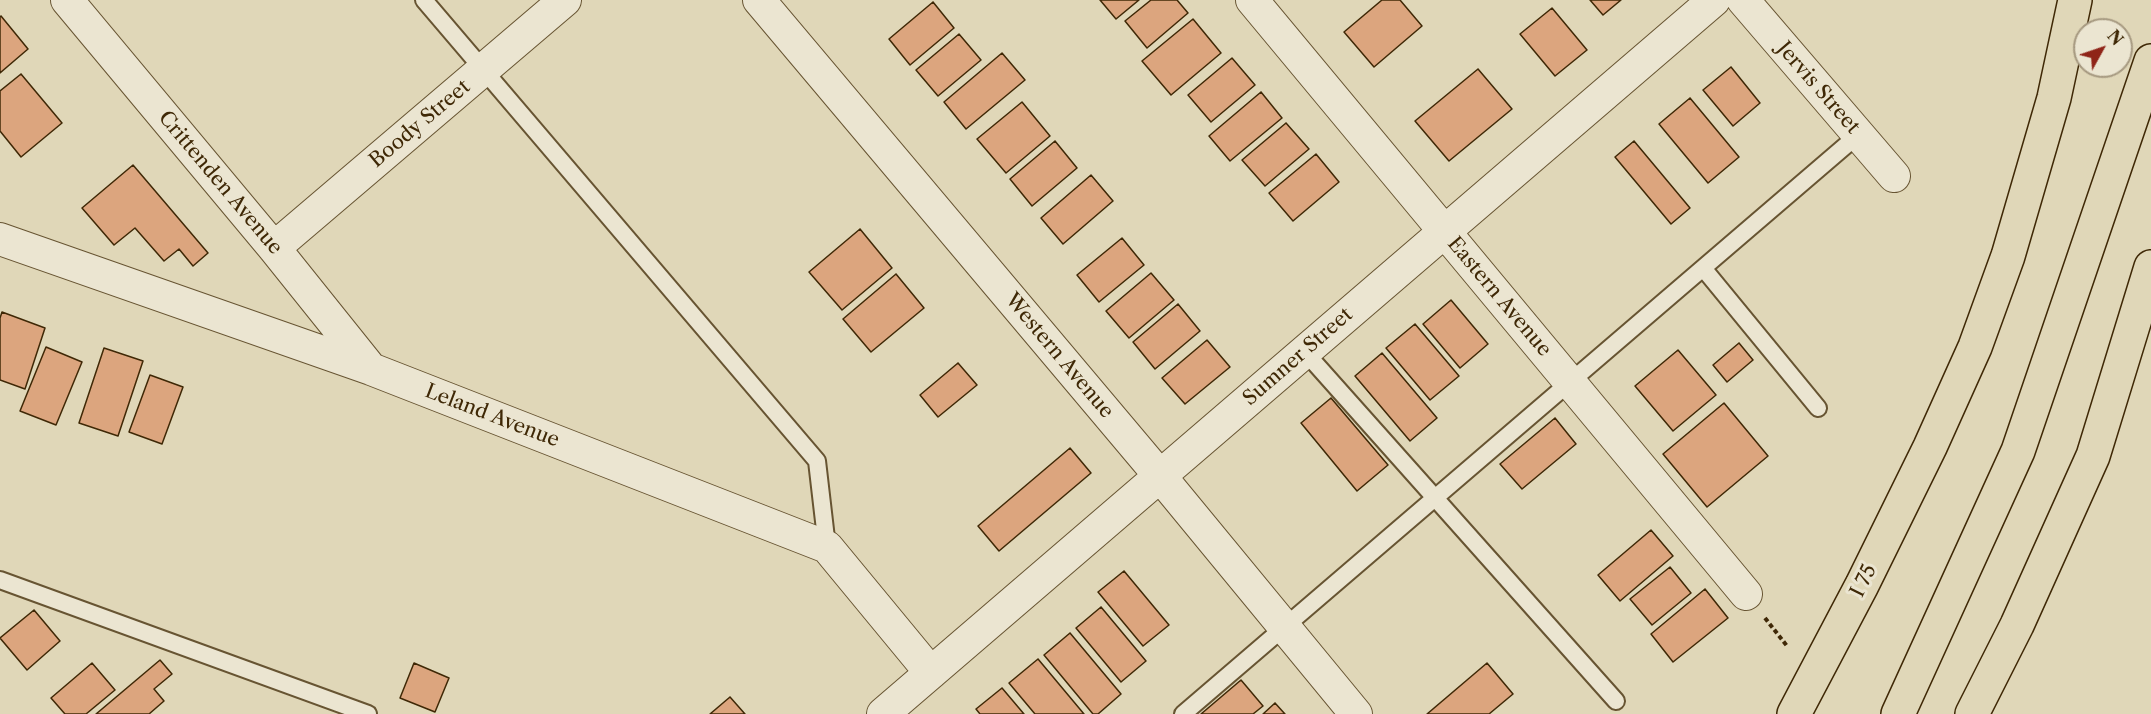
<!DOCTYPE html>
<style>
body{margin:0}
#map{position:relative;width:2151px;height:714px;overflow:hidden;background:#e0d7b8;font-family:"Libre Caslon Text",serif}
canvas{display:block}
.north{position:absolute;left:2073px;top:18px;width:60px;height:60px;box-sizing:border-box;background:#ebe5d1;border:2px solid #a69980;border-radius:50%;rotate:50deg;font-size:16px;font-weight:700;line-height:24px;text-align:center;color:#3f2806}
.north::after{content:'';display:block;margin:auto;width:21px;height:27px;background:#8f2418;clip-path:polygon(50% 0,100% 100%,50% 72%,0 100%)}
</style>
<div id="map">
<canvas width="2151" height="714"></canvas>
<div class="north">N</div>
</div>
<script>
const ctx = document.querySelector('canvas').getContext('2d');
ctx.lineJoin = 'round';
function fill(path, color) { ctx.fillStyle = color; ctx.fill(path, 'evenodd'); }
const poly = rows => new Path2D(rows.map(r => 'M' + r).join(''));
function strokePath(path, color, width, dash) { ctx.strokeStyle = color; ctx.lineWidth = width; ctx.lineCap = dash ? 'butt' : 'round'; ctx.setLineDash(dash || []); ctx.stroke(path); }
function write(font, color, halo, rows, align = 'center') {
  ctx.font = font + ' "Libre Caslon Text",serif'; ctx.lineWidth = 6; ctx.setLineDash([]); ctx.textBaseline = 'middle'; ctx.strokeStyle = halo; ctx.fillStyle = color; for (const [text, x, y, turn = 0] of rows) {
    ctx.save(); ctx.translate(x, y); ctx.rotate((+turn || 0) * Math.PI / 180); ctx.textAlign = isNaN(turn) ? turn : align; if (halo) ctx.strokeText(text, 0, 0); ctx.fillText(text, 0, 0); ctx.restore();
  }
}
const building = poly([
 [1100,0,1139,0,1116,19,1100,0],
 [1151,0,1177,0,1188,13,1147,48,1125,21,1151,0],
 [1382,0,1400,0,1422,26,1374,67,1344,32,1382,0],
 [1590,0,1621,0,1603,15,1590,0],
 [933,2,954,28,910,65,889,39,933,2],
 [1552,8,1587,50,1555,76,1520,34,1552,8],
 [1,16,28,49,0,73,0,17,1,16],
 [1193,19,1221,53,1171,95,1142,61,1193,19],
 [959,34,981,60,938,96,916,70,959,34],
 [1002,53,1025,80,966,129,944,102,1002,53],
 [1232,58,1255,85,1211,122,1188,95,1232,58],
 [1731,67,1760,103,1733,126,1703,90,1731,67],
 [1478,69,1512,109,1449,161,1415,121,1478,69],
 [21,74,62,123,21,157,0,131,0,91,21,74],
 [1261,92,1282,118,1230,161,1209,136,1261,92],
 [1690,98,1739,157,1708,183,1659,124,1690,98],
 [1022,102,1050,136,1006,173,977,139,1022,102],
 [1286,123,1309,149,1265,186,1242,160,1286,123],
 [1055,141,1077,168,1032,206,1010,179,1055,141],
 [1634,141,1690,208,1671,224,1615,157,1634,141],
 [1316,154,1339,182,1293,221,1269,193,1316,154],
 [133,165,208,253,193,266,179,249,164,261,135,228,114,245,82,208,133,165],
 [1091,175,1113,201,1063,244,1041,218,1091,175],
 [860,229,892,268,842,310,809,272,860,229],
 [1122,238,1144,265,1099,302,1077,275,1122,238],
 [1151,273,1174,300,1129,338,1106,311,1151,273],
 [896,274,924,308,871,352,843,319,896,274],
 [1451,300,1488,344,1460,368,1423,324,1451,300],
 [1178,304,1200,331,1155,369,1133,342,1178,304],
 [2,312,45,328,25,389,0,380,0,318,2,312],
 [1415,324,1459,376,1430,400,1386,348,1415,324],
 [1207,340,1230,367,1185,404,1162,378,1207,340],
 [1739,343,1753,360,1727,382,1713,365,1739,343],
 [46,347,82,362,56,425,20,411,46,347],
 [104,348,143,361,118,436,79,423,104,348],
 [1678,350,1716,395,1673,431,1635,386,1678,350],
 [1382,353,1437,418,1410,441,1355,376,1382,353],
 [958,363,977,385,938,417,920,395,958,363],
 [150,375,183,387,162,444,129,432,150,375],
 [1331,398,1388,465,1357,491,1301,423,1331,398],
 [1724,403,1768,456,1707,507,1663,454,1724,403],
 [1555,418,1576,444,1522,489,1500,464,1555,418],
 [1070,448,1091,473,999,551,978,526,1070,448],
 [1651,530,1673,556,1620,601,1598,575,1651,530],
 [1670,567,1691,593,1652,625,1630,599,1670,567],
 [1124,571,1169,625,1143,646,1098,592,1124,571],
 [1705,589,1728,618,1673,662,1651,634,1705,589],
 [1101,607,1146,661,1121,682,1076,628,1101,607],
 [34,610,60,641,27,670,0,638,34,610],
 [1070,633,1121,694,1098,714,1093,714,1044,655,1070,633],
 [1038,659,1084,714,1035,714,1009,683,1038,659],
 [160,660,172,674,154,689,164,701,149,714,96,714,160,660],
 [92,663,115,690,86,714,65,714,51,698,92,663],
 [414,663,449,678,435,712,400,698,414,663],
 [1487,663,1513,694,1489,714,1427,714,1487,663],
 [1241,680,1263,706,1253,714,1201,714,1241,680],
 [1002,688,1024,714,980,714,976,709,1002,688],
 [730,697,745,714,710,714,730,697],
 [1275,703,1285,714,1263,714,1275,703]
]);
fill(building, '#dca57e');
strokePath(building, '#3f2806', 1.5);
const service = poly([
 [424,0,817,461,827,547],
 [1703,268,1818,408],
 [1305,352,1616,701],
 [0,580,368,714],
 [1183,714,1858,135]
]);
const minor = poly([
 [67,0,274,248,371,369],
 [759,0,1160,476,1356,714],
 [1252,0,1746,594],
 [1743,0,1894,176],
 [0,239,371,369,827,547,931,673],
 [274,248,565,0],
 [883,714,1714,0]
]);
const motorway = poly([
 [1794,714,1862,585,1930,447,1975,347,2008,256,2054,98,2075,0],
 [1898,714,2018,451,2151,61],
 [1972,714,2017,625,2093,456,2151,267]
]);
strokePath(service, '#675432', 20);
strokePath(minor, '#675432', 34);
strokePath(motorway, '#3f2806', 36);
strokePath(poly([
 [1765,618,1787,646]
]), '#3f2806', 4, [4.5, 3]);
strokePath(service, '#ebe5d1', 16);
strokePath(minor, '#ebe5d1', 32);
strokePath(motorway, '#e0d7b8', 33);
write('20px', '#3f2806', '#ebe5d1', [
 ["Jervis Street",1818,88,49],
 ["Boody Street",420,124,-40],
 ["Crittenden Avenue",220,183,50],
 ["Eastern Avenue",1499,297,50],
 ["Western Avenue",1059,356,50],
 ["Sumner Street",1298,357,-41],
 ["Leland Avenue",492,416,21],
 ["I 75",1864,581,-64]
]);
</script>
